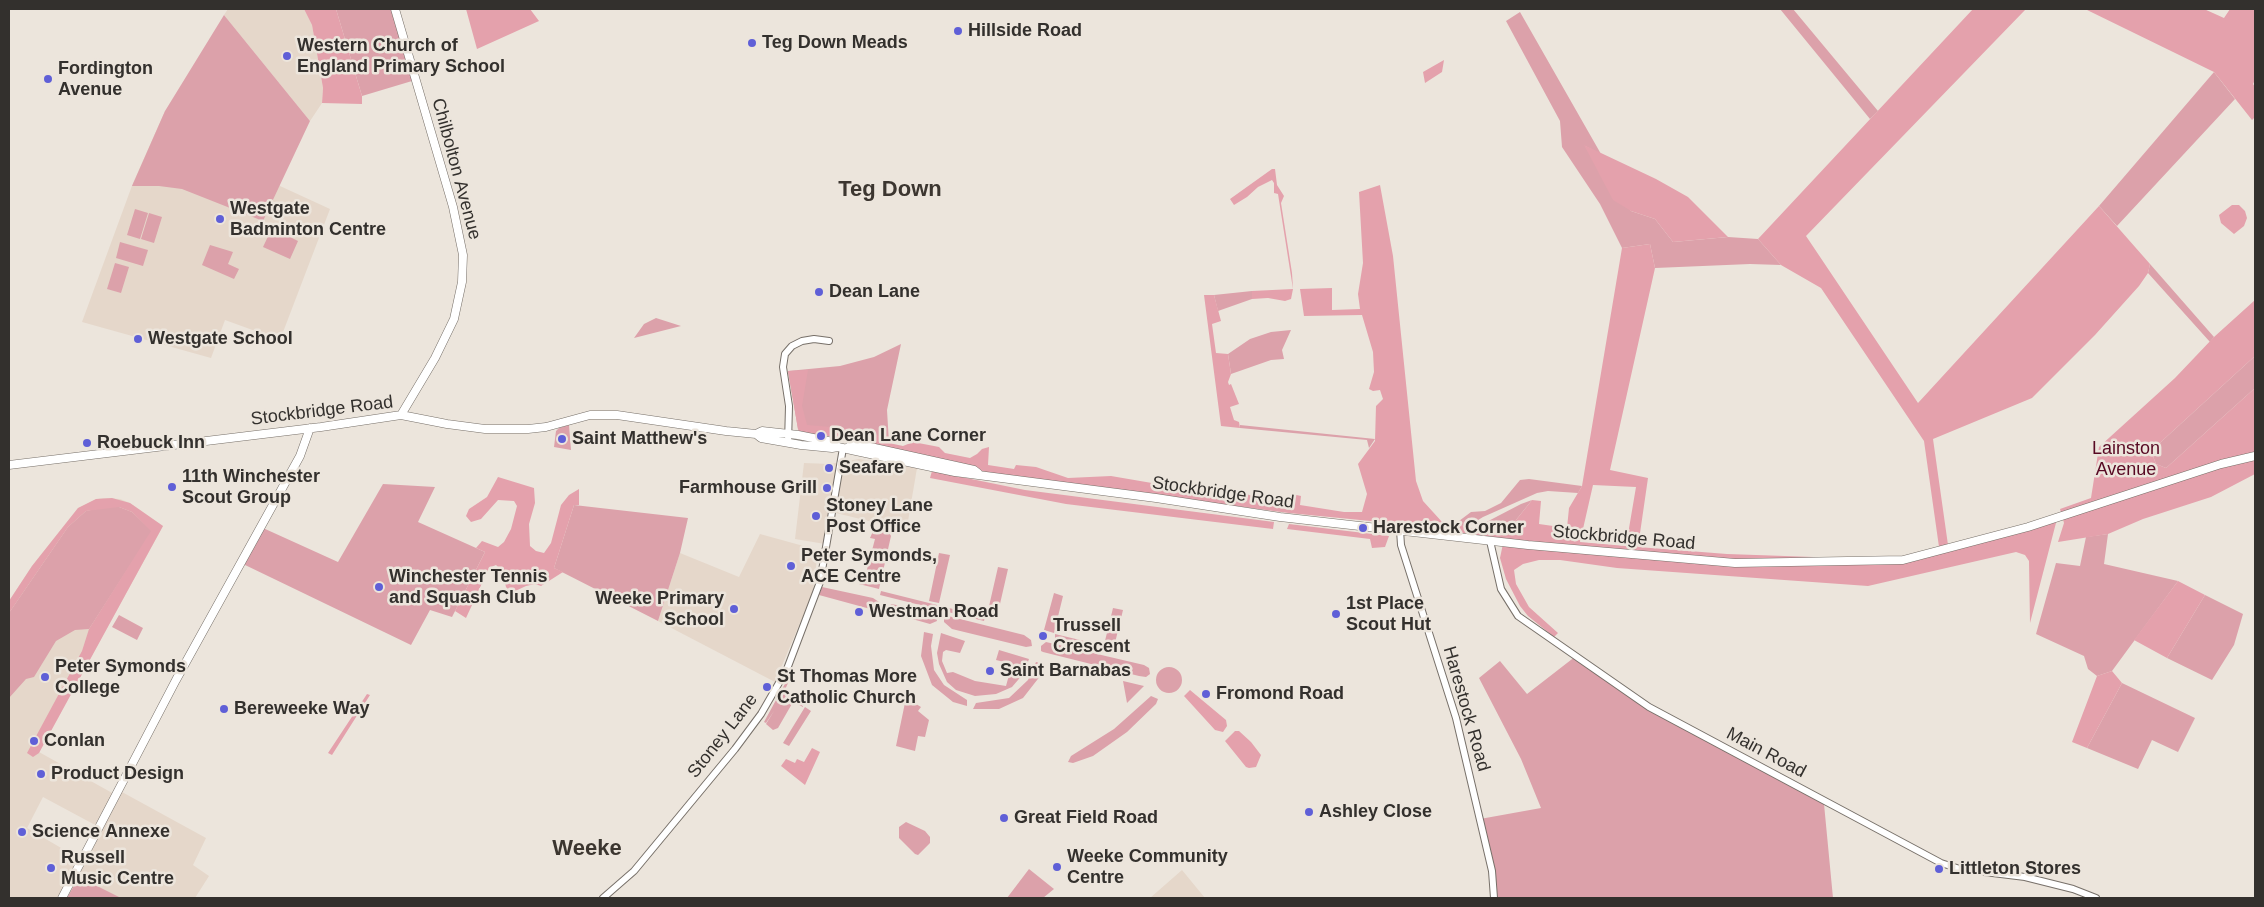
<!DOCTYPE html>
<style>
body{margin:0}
#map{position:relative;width:2264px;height:907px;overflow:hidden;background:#ece5dc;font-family:Arial,sans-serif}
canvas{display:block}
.frame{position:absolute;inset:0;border:10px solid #33302d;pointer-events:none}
</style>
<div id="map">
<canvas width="2264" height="907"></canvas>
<div class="frame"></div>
</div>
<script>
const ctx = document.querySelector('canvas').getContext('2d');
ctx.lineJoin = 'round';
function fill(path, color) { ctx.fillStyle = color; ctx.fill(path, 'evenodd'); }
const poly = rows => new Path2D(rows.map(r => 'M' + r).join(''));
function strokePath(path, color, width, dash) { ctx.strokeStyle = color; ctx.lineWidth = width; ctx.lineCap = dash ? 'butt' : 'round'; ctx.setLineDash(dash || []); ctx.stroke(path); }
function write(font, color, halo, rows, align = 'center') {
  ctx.font = font + ' Arial,sans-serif'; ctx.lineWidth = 5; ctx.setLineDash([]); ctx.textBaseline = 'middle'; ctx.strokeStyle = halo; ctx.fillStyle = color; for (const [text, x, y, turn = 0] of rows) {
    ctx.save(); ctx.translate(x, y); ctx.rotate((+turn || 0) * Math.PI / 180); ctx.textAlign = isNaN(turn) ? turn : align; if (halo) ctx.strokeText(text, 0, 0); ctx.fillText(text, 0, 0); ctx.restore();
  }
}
fill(poly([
 [228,9,304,9,312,25,323,88,322,103,310,121,224,15],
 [165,111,271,171,280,186,330,209,280,340,225,320,211,358,82,322,133,183],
 [859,459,917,468,907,527,901,529,832,512,825,544,795,539,804,463,830,464],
 [104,498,120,499,130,503,163,526,39,752,114,794,97,826,43,797,27,828,80,859,59,898,9,898,9,601,32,566,78,508,96,499],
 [760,534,818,550,813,592,775,682,658,621,680,553,739,577],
 [122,792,206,838,193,865,209,876,195,898,67,898],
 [1182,870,1205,898,1150,898]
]), '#e5d7ca');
fill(poly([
 [336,9,391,9,412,81,362,96],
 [1780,9,1793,9,1878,111,1870,119],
 [1520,12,1601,154,1585,146,1631,211,1655,219,1673,242,1728,237,1758,239,1781,265,1750,264,1655,268,1650,244,1622,248,1600,204,1562,147,1560,121,1506,21],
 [224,15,310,121,263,221,182,189,159,186,132,186,165,111],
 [2214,72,2235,99,2117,226,2099,206],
 [135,209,148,213,140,239,127,235],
 [149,213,162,217,154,243,141,239],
 [272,228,298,241,290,259,263,247],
 [120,242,148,250,143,266,116,258],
 [210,245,233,252,228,264,239,269,234,279,202,265],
 [115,263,129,267,121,293,107,289],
 [2150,264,2214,337,2210,342,2148,273],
 [1252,291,1252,299,1218,311,1214,295],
 [656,318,681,326,634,338,644,324],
 [1291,330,1282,350,1284,359,1271,360,1231,374,1228,354,1250,339,1271,332],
 [901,344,887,410,889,443,798,429,788,371,840,366,874,357],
 [2255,356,2255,388,2166,468,2156,464,2151,451],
 [569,425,571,450,554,447,556,431,559,428],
 [1240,425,1375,439,1369,448,1367,440,1240,428],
 [1529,479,1582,486,1578,493,1548,491,1537,493,1483,517,1467,527,1455,524,1471,512,1485,511,1501,503,1520,480],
 [383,484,435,487,418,522,485,552,452,617,430,610,411,645,243,564,263,528,338,562],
 [1532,500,1508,530,1496,535,1473,529,1521,504],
 [574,505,688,518,680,553,658,621,554,568],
 [106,507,119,507,132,512,152,531,89,629,75,630,56,641,34,677,26,679,9,698,9,613,68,527,86,511],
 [878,528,888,530,891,536,879,589,859,584,860,576,865,577,875,539,870,538,874,529],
 [2108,534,2104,564,2178,581,2112,671,2097,676,2088,669,2084,656,2036,634,2056,563,2080,566,2086,537],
 [939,553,950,555,939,603,929,601],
 [998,567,1008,569,997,617,987,615],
 [822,587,873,598,879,602,881,606,877,610,874,610,819,595],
 [881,591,985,617,984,621,880,595],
 [1054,593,1063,596,1054,633,1044,630],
 [2205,595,2243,614,2234,645,2212,680,2167,658],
 [891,604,929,611,935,613,937,621,930,624,891,613,889,608],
 [1113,608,1123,610,1114,647,1104,645],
 [119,615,143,628,137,640,112,627],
 [948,616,1024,635,1031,640,1032,646,1026,647,952,629,944,622,944,619],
 [924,632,933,634,931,646,934,670,944,685,967,700,967,706,953,702,932,685,921,656],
 [941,633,965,641,960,653,946,650,943,652,942,661,947,673,953,672,975,681,1006,686,1012,664,996,660,999,650,1029,659,1024,673,1012,687,996,694,975,696,956,690,947,682,939,664,937,653],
 [1055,634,1113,648,1112,652,1055,638],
 [1046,642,1144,665,1149,668,1150,674,1146,677,1139,676,1043,652,1041,651,1041,646],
 [1576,656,1649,707,1824,804,1833,898,1494,898,1480,819,1541,808,1521,759,1479,678,1500,661,1527,694],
 [1036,662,1044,664,1041,675,1023,698,999,709,973,709,976,703,1009,698,1028,680],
 '1156 680a13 13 0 1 1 26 0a13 13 0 1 1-26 0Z',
 [787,680,789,681,781,698,784,693,803,706,803,707,793,702,778,728,773,730,766,724,774,711,766,723,764,722],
 [1123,681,1144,686,1127,703],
 [2122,683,2195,718,2178,752,2152,740,2138,769,2087,748],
 [1151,696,1158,699,1156,704,1127,732,1093,756,1073,763,1068,762,1071,756,1114,729],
 [906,698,921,707,918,711,929,720,925,737,918,736,915,751,896,746],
 [805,707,811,711,789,746,783,743],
 [906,822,925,831,930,837,930,843,918,855,915,854,899,838,899,827],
 [1029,869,1054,889,1043,898,1007,898],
 [79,877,121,898,67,898]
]), '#dca1aa');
fill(poly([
 [304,9,336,9,362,96,362,104,322,103,323,88,312,25],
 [466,9,530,9,539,21,477,49],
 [1973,9,2026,9,1806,236,1918,403,2099,206,2150,264,2148,273,2139,286,2095,335,2032,398,1933,439,1948,545,1939,547,1924,441,1821,288,1781,265,1758,239],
 [2085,9,2204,9,2224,18,2230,9,2255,9,2255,80,2253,84,2255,87,2255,117,2252,120,2214,72],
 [1444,60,1442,72,1425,83,1423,72],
 [1584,145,1656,179,1688,197,1728,237,1673,242,1655,219,1631,211,1613,200],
 [1272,169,1275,169,1277,185,1284,196,1281,203,1292,273,1293,289,1291,299,1285,301,1268,298,1252,299,1252,291,1293,289,1278,194,1274,193,1274,183,1272,180,1258,187,1247,197,1234,205,1230,199],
 [1380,185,1393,256,1416,481,1423,501,1443,523,1455,524,1496,535,1508,530,1532,500,1541,501,1539,524,1567,528,1569,508,1582,486,1622,248,1650,244,1655,268,1610,470,1648,478,1638,547,1727,554,1900,560,2057,519,2030,623,2029,561,2025,555,2016,552,1868,586,1617,568,1560,560,1539,560,1523,564,1514,570,1516,584,1529,607,1558,633,1554,637,1528,616,1520,606,1506,579,1500,558,1504,539,1401,524,1289,513,1013,477,980,471,927,456,858,440,799,432,798,429,788,371,808,370,802,406,807,425,856,429,889,439,889,443,903,446,913,442,934,446,939,447,945,453,970,458,977,454,982,449,989,447,988,465,1014,469,1016,465,1036,467,1068,478,1111,476,1181,488,1241,492,1266,501,1281,504,1292,494,1301,496,1300,505,1344,512,1362,512,1367,494,1358,464,1375,441,1376,406,1383,399,1380,390,1373,391,1369,389,1374,372,1373,352,1362,315,1304,316,1300,289,1332,288,1332,310,1360,309,1358,294,1363,263,1359,192],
 [1593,485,1636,487,1626,546,1580,542],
 [2232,205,2239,205,2245,211,2247,218,2244,226,2234,234,2221,223,2219,215],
 [1204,295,1214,295,1221,321,1212,324,1216,353,1228,354,1231,374,1228,382,1229,385,1231,384,1239,404,1230,407,1234,420,1239,422,1240,428,1221,426],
 [2255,300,2255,356,2151,451,2156,464,2166,468,2255,388,2255,474,2211,497,2143,519,2108,534,2058,542,2064,523,2060,509,2091,498,2099,447,2175,378,2214,337],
 [932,471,1025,490,1274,522,1273,529,1066,504,930,478],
 [498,477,534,488,535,503,529,524,530,546,536,551,544,553,551,543,561,505,569,495,579,489,579,505,574,505,554,568,563,572,541,586,535,584,526,586,511,593,506,587,502,571,496,565,489,568,466,618,455,611,485,552,476,548,482,541,498,547,504,542,511,529,517,506,514,501,498,500,481,519,471,522,466,516,469,509,487,497],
 [112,498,130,503,163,526,39,753,33,757,27,753,82,651,89,629,151,531,132,512,119,507,86,511,68,527,9,613,9,601,32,566,78,508,96,499],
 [1289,524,1389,536,1385,547,1372,548,1370,539,1287,529],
 [2178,581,2205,595,2167,658,2134,640],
 [2112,671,2122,683,2087,748,2072,742,2097,676],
 [1190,690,1226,720,1227,726,1223,732,1215,730,1184,696],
 [367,694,370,695,332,755,328,753],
 [1235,731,1239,731,1251,742,1261,755,1256,767,1249,768,1246,767,1225,741],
 [812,748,820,752,805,785,781,766,786,759,795,763,797,759,804,762]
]), '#e4a1ac');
const minor = poly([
 [788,443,789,406,783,367,785,354,792,346,802,341,814,339,829,341],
 [1400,530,1401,545,1456,718,1492,871,1494,898],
 [1490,541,1501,589,1518,616,1649,707,1941,863,1960,869,2025,877,2073,889,2096,898],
 [603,898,634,871,735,749,761,714,787,669,820,582,843,448]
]);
const major = poly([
 [395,9,453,207,463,255,462,282,454,319,435,358,401,415],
 [756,434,761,438,801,445,832,448,838,447],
 [847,448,852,445,861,445,974,470,978,473],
 [9,465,321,427,401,415,447,424,485,429,528,429,546,427,590,415,617,415,726,431,756,434,762,431,798,435,833,442,838,447,856,451,955,472,1156,498,1280,517,1528,545,1735,563,1903,560,2028,527,2221,464,2255,456],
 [62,898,176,680,300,456,310,428]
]);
strokePath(minor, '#777069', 8);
strokePath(major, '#777069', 9);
strokePath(minor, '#fff', 6);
strokePath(major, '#fff', 8);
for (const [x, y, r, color] of [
 [958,31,5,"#5f5fd7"],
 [752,43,5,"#5f5fd7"],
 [287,56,5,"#5f5fd7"],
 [48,79,5,"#5f5fd7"],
 [220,219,5,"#5f5fd7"],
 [819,292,5,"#5f5fd7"],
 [138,339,5,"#5f5fd7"],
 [821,436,5,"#5f5fd7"],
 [562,439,5,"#5f5fd7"],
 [87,443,5,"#5f5fd7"],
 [829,468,5,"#5f5fd7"],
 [172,487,5,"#5f5fd7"],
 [827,488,5,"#5f5fd7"],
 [816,516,5,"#5f5fd7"],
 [1363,528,5,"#5f5fd7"],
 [791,566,5,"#5f5fd7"],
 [379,587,5,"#5f5fd7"],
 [734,609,5,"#5f5fd7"],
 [859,612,5,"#5f5fd7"],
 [1336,614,5,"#5f5fd7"],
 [1043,636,5,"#5f5fd7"],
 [990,671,5,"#5f5fd7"],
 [45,677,5,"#5f5fd7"],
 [767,687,5,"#5f5fd7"],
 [1206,694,5,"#5f5fd7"],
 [224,709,5,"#5f5fd7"],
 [34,741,5,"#5f5fd7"],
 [41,774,5,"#5f5fd7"],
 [1309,812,5,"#5f5fd7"],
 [1004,818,5,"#5f5fd7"],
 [22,832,5,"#5f5fd7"],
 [1057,867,5,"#5f5fd7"],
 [51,868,5,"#5f5fd7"],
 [1939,869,5,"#5f5fd7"]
]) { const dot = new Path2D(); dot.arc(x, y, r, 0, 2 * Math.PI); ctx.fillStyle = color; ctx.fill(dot); strokePath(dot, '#ece5dc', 2); }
write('bold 18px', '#33302d', '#ece5dc', [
 ["Hillside Road",968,31],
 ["Teg Down Meads",762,43],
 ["Western Church of",297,46],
 ["England Primary School",297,67],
 ["Fordington",58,69],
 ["Avenue",58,90],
 ["Westgate",230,209],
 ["Badminton Centre",230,230],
 ["Dean Lane",829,292],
 ["Westgate School",148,339],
 ["Dean Lane Corner",831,436],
 ["Saint Matthew's",572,439],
 ["Roebuck Inn",97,443],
 ["Seafare",839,468],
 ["11th Winchester",182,477],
 ["Scout Group",182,498],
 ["Farmhouse Grill",817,488,"right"],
 ["Stoney Lane",826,506],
 ["Post Office",826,527],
 ["Harestock Corner",1373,528],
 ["Peter Symonds,",801,556],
 ["ACE Centre",801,577],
 ["Winchester Tennis",389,577],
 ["and Squash Club",389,598],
 ["Weeke Primary",724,599,"right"],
 ["School",724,620,"right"],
 ["1st Place",1346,604],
 ["Scout Hut",1346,625],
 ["Westman Road",869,612],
 ["Trussell",1053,626],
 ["Crescent",1053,647],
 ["Peter Symonds",55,667],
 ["College",55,688],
 ["Saint Barnabas",1000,671],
 ["St Thomas More",777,677],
 ["Catholic Church",777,698],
 ["Fromond Road",1216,694],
 ["Bereweeke Way",234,709],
 ["Conlan",44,741],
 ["Product Design",51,774],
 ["Ashley Close",1319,812],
 ["Great Field Road",1014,818],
 ["Science Annexe",32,832],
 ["Weeke Community",1067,857],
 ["Centre",1067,878],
 ["Russell",61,858],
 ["Music Centre",61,879],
 ["Littleton Stores",1949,869]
], 'left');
write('18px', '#33302d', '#ece5dc', [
 ["Chilbolton Avenue",456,169,75],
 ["Stockbridge Road",322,411,-7],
 ["Stockbridge Road",1223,493,8],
 ["Stockbridge Road",1624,538,5],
 ["Harestock Road",1466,709,74],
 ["Stoney Lane",723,736,-52],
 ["Main Road",1766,753,28]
]);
write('18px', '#580923', '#ece5dc', [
 ["Lainston",2126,449],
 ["Avenue",2126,470]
]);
write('bold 22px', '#3c3630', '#ece5dc', [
 ["Teg Down",890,190],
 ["Weeke",587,849]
]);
</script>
